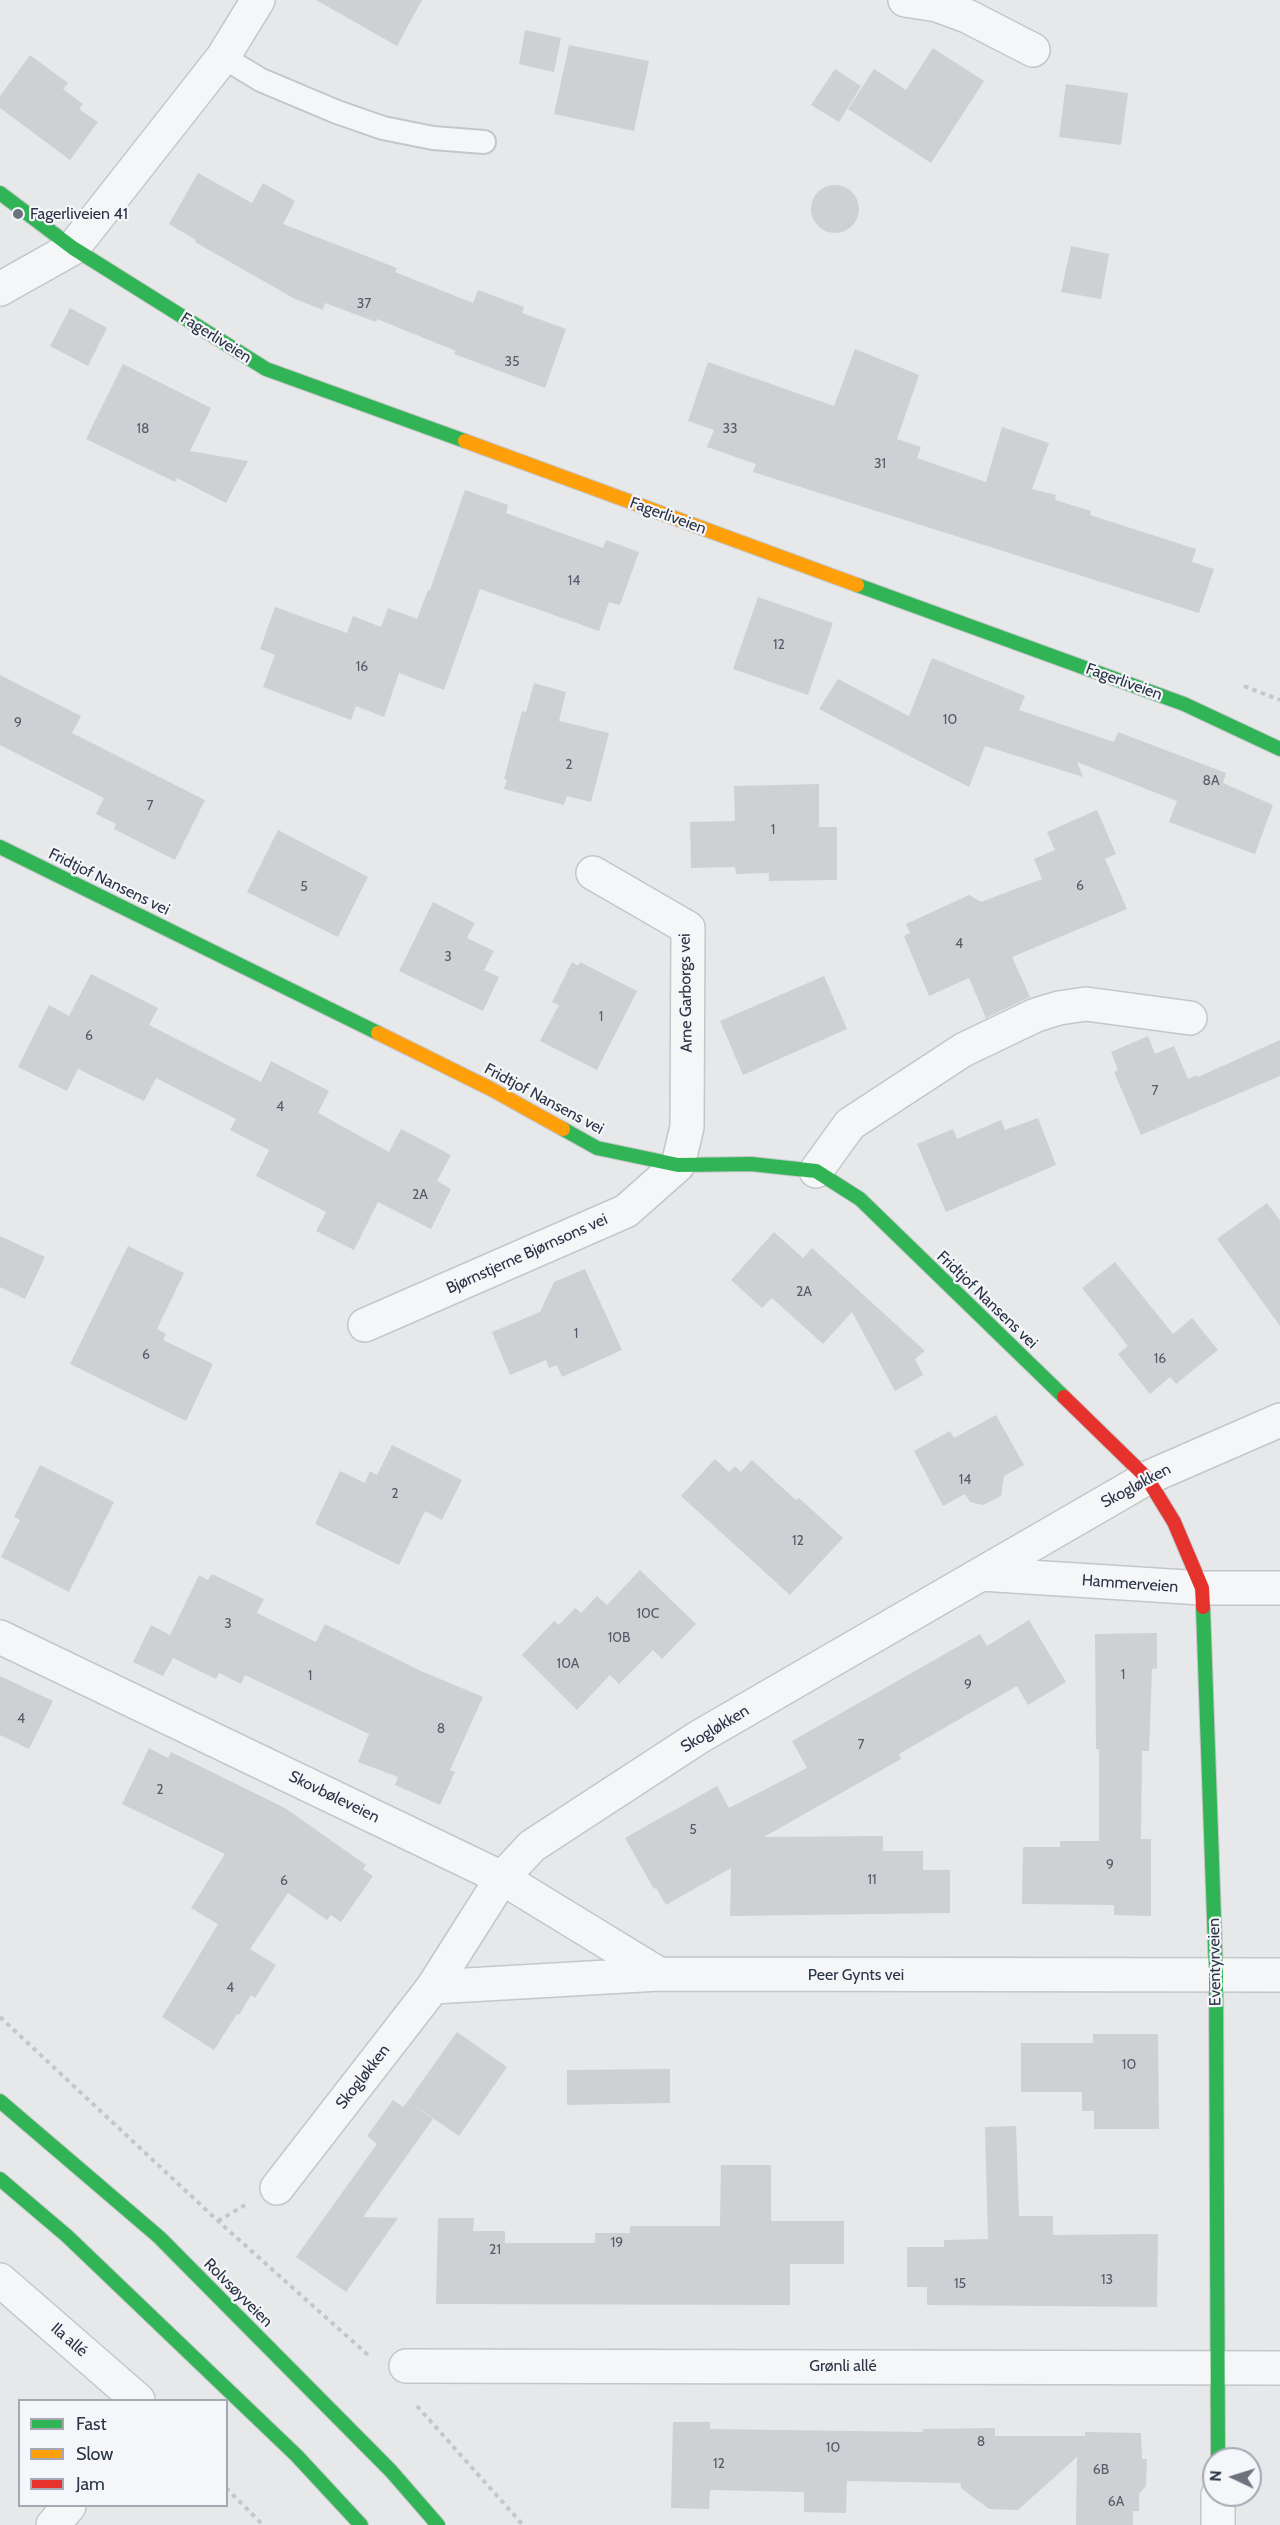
<!DOCTYPE html>
<meta charset="utf-8">
<style>
body{margin:0}
#map{position:relative;width:1280px;height:2525px;overflow:hidden;background:#e6e8ea;font-family:Cabin,sans-serif}
canvas{display:block}
.legend{position:absolute;left:18px;top:2399px;width:210px;height:108px;box-sizing:border-box;background:#f4f6f9;border:2px solid #a4a8b1;margin:0;padding:8px 10px;list-style:none;font-size:18px;color:#2b3445}
.legend li{display:flex;align-items:center;gap:12px;height:30px}
.legend b{width:30px;border:2px solid #a4a8b1}
.north{position:absolute;left:1202px;top:2447px;width:60px;height:60px;box-sizing:border-box;background:#f4f6f9;border:2px solid #a4a8b1;border-radius:50%;rotate:274deg;font-size:16px;font-weight:700;line-height:24px;text-align:center;color:#2b3445}
.north::after{content:'';display:block;margin:auto;width:21px;height:27px;background:#6c737f;clip-path:polygon(50% 0,100% 100%,50% 72%,0 100%)}
</style>
<div id="map">
<canvas width="1280" height="2525"></canvas>
<ul class="legend">
<li><b style="height:8px;background:#30b455"></b>Fast</li>
<li><b style="height:8px;background:#ff9f0a"></b>Slow</li>
<li><b style="height:8px;background:#e5322d"></b>Jam</li>
</ul>
<div class="north">N</div>
</div>
<script>
const ctx = document.querySelector('canvas').getContext('2d');
ctx.lineJoin = 'round';
function fill(path, color) { ctx.fillStyle = color; ctx.fill(path, 'evenodd'); }
const poly = rows => new Path2D(rows.map(r => 'M' + r).join(''));
function strokePath(path, color, width, dash) { ctx.strokeStyle = color; ctx.lineWidth = width; ctx.lineCap = dash ? 'butt' : 'round'; ctx.setLineDash(dash || []); ctx.stroke(path); }
function write(font, color, halo, rows, align = 'center') {
  ctx.font = font + ' Cabin,sans-serif'; ctx.lineWidth = 4.5; ctx.setLineDash([]); ctx.textBaseline = 'middle'; ctx.strokeStyle = halo; ctx.fillStyle = color; for (const [text, x, y, turn = 0] of rows) {
    ctx.save(); ctx.translate(x, y); ctx.rotate((+turn || 0) * Math.PI / 180); ctx.textAlign = isNaN(turn) ? turn : align; if (halo) ctx.strokeText(text, 0, 0); ctx.fillText(text, 0, 0); ctx.restore();
  }
}
fill(poly([
 [316,0,422,0,397,46],
 [525,30,561,38,554,72,519,64],
 [569,45,649,61,634,131,554,114],
 [933,48,984,81,931,163,848,109,874,69,906,90],
 [30,55,68,83,63,89,83,104,79,109,98,122,70,160,0,108,0,96],
 [835,69,861,86,839,122,811,105],
 [1066,84,1128,93,1121,145,1059,137],
 [198,173,252,203,263,183,295,201,283,224,397,268,395,272,473,303,478,290,524,307,522,313,566,329,545,388,454,354,456,351,377,319,376,322,325,303,323,310,295,299,195,242,196,240,169,224],
 '811 209a24 24 0 1 1 48 0a24 24 0 1 1-48 0Z',
 [1071,246,1109,254,1101,299,1061,292],
 [70,308,107,328,88,366,50,346],
 [855,349,919,375,897,439,921,447,917,458,986,482,1002,427,1049,443,1032,489,1056,495,1055,500,1091,511,1090,515,1196,549,1192,562,1214,569,1199,613,753,472,756,464,707,447,714,430,688,421,708,362,834,406],
 [123,364,211,408,190,451,248,461,226,503,177,478,175,482,86,439],
 [465,490,508,505,506,513,603,548,606,540,639,552,620,605,609,602,599,631,480,589,444,690,399,673,384,717,356,706,351,720,263,687,275,655,260,649,275,607,347,633,353,616,381,627,388,608,417,619,428,590,430,590],
 [758,597,833,623,808,695,733,669],
 [932,658,1025,696,1019,710,1114,742,1118,732,1226,773,1223,783,1273,805,1255,854,1169,822,1177,801,1077,762,1083,777,985,746,969,787,819,709,838,679,909,716],
 [0,675,81,716,72,733,205,800,175,860,114,829,116,824,96,814,104,798,0,745],
 [534,683,566,692,559,721,609,733,591,802,567,796,564,805,504,789,507,780,504,779,522,711,526,712],
 [819,784,819,827,837,827,837,880,769,881,769,873,736,874,735,867,691,868,690,822,735,821,734,786],
 [1097,810,1116,854,1105,859,1127,909,1012,957,1030,997,994,1014,986,1018,969,978,929,996,904,936,910,933,906,924,969,895,981,902,1042,879,1034,859,1055,850,1047,832],
 [278,830,368,877,338,937,247,892],
 [433,902,475,923,467,938,494,951,484,970,499,977,483,1011,399,971],
 [572,962,578,966,580,962,637,991,597,1070,540,1041,559,1005,552,1002],
 [91,974,158,1008,149,1025,261,1082,271,1061,329,1091,318,1113,389,1152,401,1129,451,1155,437,1181,451,1189,431,1229,378,1202,354,1250,316,1231,326,1212,256,1176,269,1150,230,1130,236,1119,156,1078,144,1101,78,1069,67,1091,18,1067,49,1005,69,1016],
 [824,976,847,1029,743,1075,720,1021],
 [1148,1036,1155,1054,1174,1046,1188,1079,1197,1075,1198,1077,1280,1040,1280,1076,1141,1135,1114,1072,1118,1070,1111,1052],
 [1038,1118,1056,1165,946,1212,917,1144,953,1129,957,1139,1001,1120,1005,1130],
 [1267,1203,1280,1220,1280,1326,1217,1239],
 [774,1232,803,1258,812,1248,925,1351,915,1359,923,1375,895,1391,852,1312,823,1344,772,1298,762,1308,731,1280],
 [0,1236,45,1257,25,1299,0,1287],
 [128,1246,184,1273,157,1329,166,1334,163,1340,213,1364,186,1421,70,1364],
 [1115,1262,1173,1334,1192,1318,1218,1350,1176,1384,1170,1377,1150,1394,1118,1354,1128,1346,1082,1288],
 [585,1269,622,1350,562,1377,557,1365,549,1368,546,1360,510,1375,492,1332,540,1312,554,1282],
 [996,1415,1024,1465,1004,1476,1001,1496,983,1505,970,1502,965,1494,943,1506,914,1451,950,1431,954,1438],
 [392,1445,462,1480,442,1520,425,1511,399,1565,315,1524,340,1471,365,1483,370,1471,377,1475],
 [715,1459,729,1472,735,1466,741,1472,752,1460,796,1500,799,1498,843,1538,790,1595,681,1496],
 [40,1465,114,1502,69,1592,1,1557,20,1520,14,1517],
 [640,1570,696,1624,662,1659,653,1650,619,1684,610,1675,577,1710,522,1655,554,1621,559,1625,575,1608,581,1613,597,1596,607,1605],
 [212,1574,264,1599,257,1613,316,1642,325,1624,421,1671,483,1697,450,1770,455,1772,440,1805,395,1785,398,1777,358,1762,369,1734,245,1675,241,1684,219,1673,216,1679,173,1658,163,1676,133,1662,151,1625,170,1635,199,1575,208,1580],
 [1029,1620,1066,1682,1028,1705,1017,1686,899,1754,901,1759,764,1837,883,1836,883,1851,923,1851,923,1870,950,1870,950,1913,730,1916,731,1868,666,1905,656,1888,654,1889,625,1838,717,1786,729,1808,807,1768,792,1741,980,1634,987,1646],
 [1157,1633,1157,1668,1152,1669,1149,1751,1142,1751,1141,1839,1151,1839,1151,1916,1114,1915,1114,1905,1022,1904,1023,1847,1060,1847,1060,1841,1099,1841,1099,1749,1096,1749,1095,1634],
 [0,1676,53,1701,29,1749,0,1735],
 [149,1748,168,1758,171,1752,285,1808,366,1865,363,1869,373,1876,341,1922,331,1915,327,1920,288,1893,250,1949,276,1965,255,1998,251,1995,239,2015,237,2014,214,2050,162,2017,218,1924,191,1908,225,1854,122,1804],
 [457,2032,507,2067,459,2136,408,2101],
 [1093,2034,1158,2034,1159,2129,1094,2129,1094,2111,1082,2111,1082,2092,1021,2092,1021,2043,1093,2043],
 [670,2069,670,2103,567,2105,567,2070],
 [393,2100,403,2107,408,2101,433,2119,363,2217,398,2218,346,2292,296,2257,377,2144,367,2136],
 [1016,2126,1019,2216,1053,2216,1053,2235,1158,2234,1157,2307,927,2305,927,2287,907,2287,907,2247,944,2247,944,2240,988,2239,985,2127],
 [721,2165,771,2165,771,2221,844,2221,844,2264,790,2264,790,2305,436,2304,438,2218,474,2218,473,2231,505,2231,505,2243,595,2243,595,2233,630,2233,630,2226,720,2226],
 [673,2422,710,2422,710,2429,923,2432,923,2429,995,2428,995,2436,1085,2436,1085,2432,1141,2433,1142,2459,1147,2459,1146,2486,1139,2494,1139,2511,1133,2511,1133,2525,1076,2525,1077,2457,1018,2510,989,2509,961,2488,961,2483,847,2481,846,2513,804,2512,804,2492,710,2490,709,2509,671,2508]
]), '#ced0d3');
const lane = poly([
 [223,57,261,80,337,112,383,128,433,138,484,142]
]);
const street = poly([
 [905,0,937,5,967,16,1033,50],
 [0,289,73,248,223,57,258,0],
 [816,1171,850,1124,963,1050,1036,1015,1059,1008,1086,1004,1190,1018],
 [365,1325,626,1211,678,1165,687,1127,688,928,593,873],
 [981,1574,1202,1588,1280,1588],
 [0,1637,502,1878,659,1974],
 [433,1987,659,1974,1280,1975],
 [277,2188,433,1987,502,1878,532,1846,699,1737,1147,1478,1280,1420],
 [0,2280,138,2400],
 [406,2366,1280,2368],
 [53,2525,69,2506],
 [1218,2525,1218,2495]
]);
const fast = poly([
 [0,193,73,248,266,369,465,441],
 [857,585,1184,704,1280,749],
 [0,847,378,1033],
 [563,1129,597,1148,678,1165,751,1164,816,1171,860,1199,1064,1397],
 [1203,1607,1216,1975,1218,2459],
 [0,2101,159,2237,391,2471,438,2525],
 [0,2179,67,2236,297,2456,361,2525]
]);
const slow = poly([
 [465,441,857,585],
 [378,1033,491,1089,563,1129]
]);
const jam = poly([
 [1064,1397,1147,1478,1174,1522,1202,1588,1203,1607]
]);
strokePath(lane, '#c4c6c8', 26);
strokePath(street, '#c4c6c8', 36);
strokePath(fast, '#c4c6c8', 16);
strokePath(slow, '#c4c6c8', 16);
strokePath(jam, '#c4c6c8', 16);
strokePath(poly([
 [1244,686,1280,700],
 [0,2017,218,2221,368,2355],
 [218,2221,245,2205],
 [417,2406,523,2525],
 [226,2488,263,2525]
]), '#c5c6ca', 4, [4.5, 4.5]);
strokePath(lane, '#f5f6f7', 22);
strokePath(street, '#f5f6f7', 33);
strokePath(fast, '#30b455', 14);
strokePath(slow, '#ff9f0a', 14);
strokePath(jam, '#e5322d', 14);
for (const [x, y, r, color] of [
 [18,214,6,"#6c737f"]
]) { const dot = new Path2D(); dot.arc(x, y, r, 0, 2 * Math.PI); ctx.fillStyle = color; ctx.fill(dot); strokePath(dot, '#f4f6f9', 2); }
write('14px', '#545c69', null, [
 ["37",364,304],
 ["35",512,362],
 ["18",143,429],
 ["33",730,429],
 ["31",880,464],
 ["14",574,581],
 ["12",779,645],
 ["16",362,667],
 ["10",950,720],
 ["9",18,723],
 ["2",569,765],
 ["8A",1211,781],
 ["7",150,806],
 ["1",773,830],
 ["6",1080,886],
 ["5",304,887],
 ["4",959,944],
 ["3",448,957],
 ["1",601,1017],
 ["6",89,1036],
 ["7",1155,1091],
 ["4",280,1107],
 ["2A",420,1195],
 ["2A",804,1292],
 ["1",576,1334],
 ["6",146,1355],
 ["16",1160,1359],
 ["14",965,1480],
 ["2",395,1494],
 ["12",798,1541],
 ["10C",648,1614],
 ["3",228,1624],
 ["10B",619,1638],
 ["10A",568,1664],
 ["1",1123,1675],
 ["1",310,1676],
 ["9",968,1685],
 ["4",21,1719],
 ["8",441,1729],
 ["7",861,1745],
 ["2",160,1790],
 ["5",693,1830],
 ["9",1110,1865],
 ["11",872,1880],
 ["6",284,1881],
 ["4",230,1988],
 ["10",1129,2065],
 ["19",617,2243],
 ["21",495,2250],
 ["13",1107,2280],
 ["15",960,2284],
 ["8",981,2442],
 ["10",833,2448],
 ["12",719,2464],
 ["6B",1101,2470],
 ["6A",1116,2502]
]);
write('16px', '#2b3445', '#f4f6f9', [
 ["Fagerliveien 41",30,214]
], 'left');
write('16px', '#2b3445', '#f4f6f9', [
 ["Fagerliveien",216,338,32],
 ["Fagerliveien",668,516,20],
 ["Fagerliveien",1124,682,20],
 ["Fridtjof Nansens vei",109,882,26],
 ["Arne Garborgs vei",686,993,-91],
 ["Fridtjof Nansens vei",544,1099,28],
 ["Bjørnstjerne Bjørnsons vei",527,1254,-24],
 ["Fridtjof Nansens vei",987,1300,44],
 ["Skogløkken",1136,1486,-28],
 ["Hammerveien",1130,1584,4],
 ["Skogløkken",715,1729,-31],
 ["Skovbøleveien",334,1797,26],
 ["Eventyrveien",1215,1962,-91],
 ["Peer Gynts vei",856,1975],
 ["Skogløkken",363,2077,-52],
 ["Rolvsøyveien",238,2293,45],
 ["Ila allé",69,2340,41],
 ["Grønli allé",843,2366]
]);
</script>
